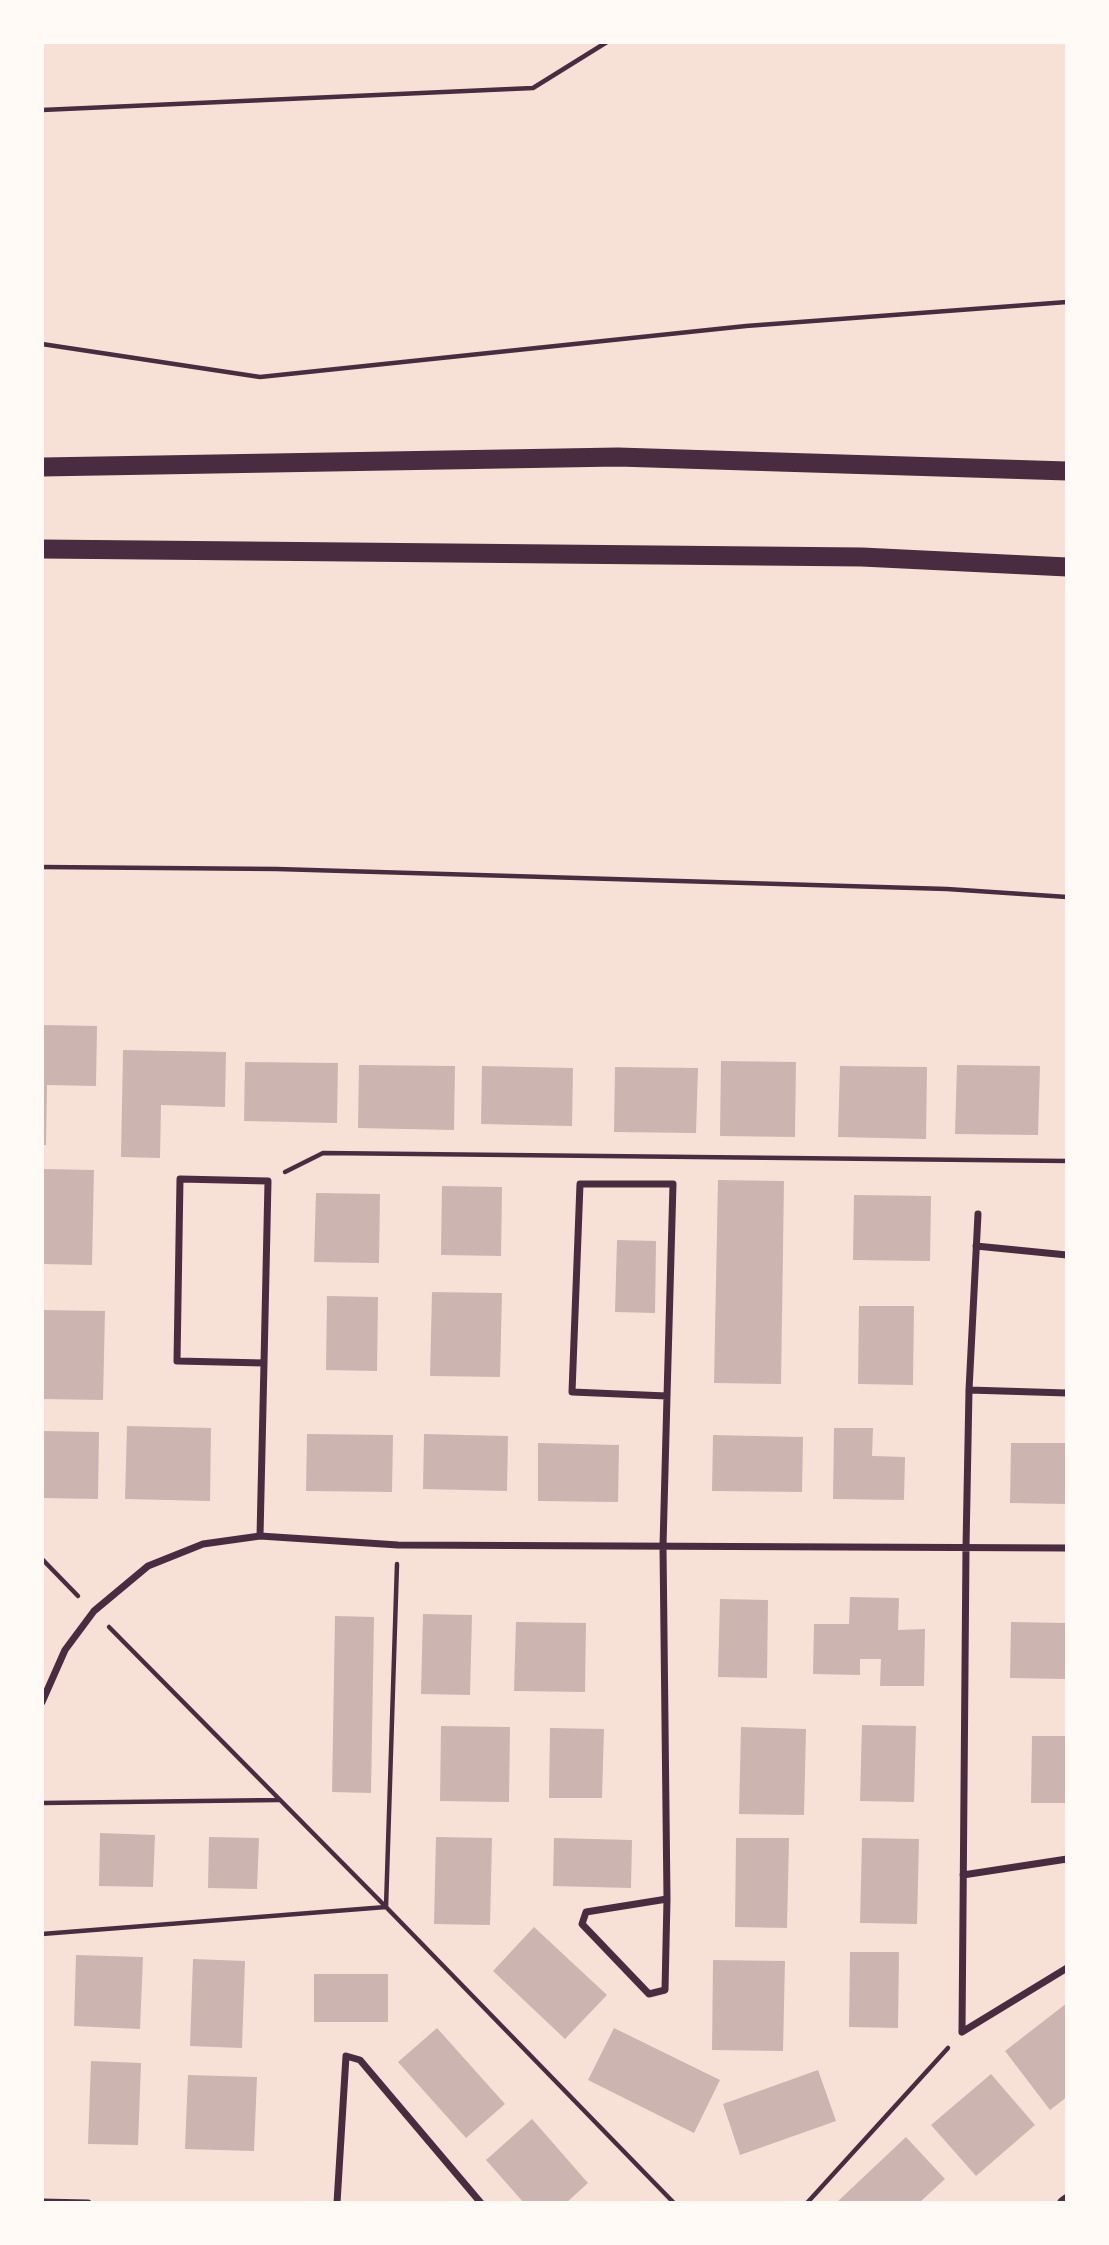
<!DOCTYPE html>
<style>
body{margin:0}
#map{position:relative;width:1109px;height:2245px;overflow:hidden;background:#f7e1d7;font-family:Overpass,sans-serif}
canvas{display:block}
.frame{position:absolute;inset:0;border:44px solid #fffaf5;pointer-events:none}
</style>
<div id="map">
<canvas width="1109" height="2245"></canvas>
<div class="frame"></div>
</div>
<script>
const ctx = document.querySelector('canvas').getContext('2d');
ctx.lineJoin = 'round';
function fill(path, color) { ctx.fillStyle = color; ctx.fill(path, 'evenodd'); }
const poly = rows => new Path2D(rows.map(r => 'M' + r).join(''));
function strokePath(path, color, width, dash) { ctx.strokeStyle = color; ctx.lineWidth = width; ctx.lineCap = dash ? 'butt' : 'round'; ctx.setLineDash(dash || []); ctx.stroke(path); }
fill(poly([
 [42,1025,97,1026,96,1086,47,1085,46,1145,42,1145],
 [123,1050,226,1052,225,1107,161,1105,160,1158,121,1157],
 [721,1061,796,1062,795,1137,720,1136],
 [245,1062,338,1063,337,1123,244,1121],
 [359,1065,455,1066,454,1130,358,1128],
 [957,1065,1040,1066,1038,1135,955,1134],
 [482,1066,573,1068,572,1126,481,1124],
 [840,1066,927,1067,926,1139,838,1137],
 [615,1067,698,1068,696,1133,614,1132],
 [42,1169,94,1170,92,1265,42,1264],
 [718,1180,784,1181,781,1384,714,1383],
 [442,1186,502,1187,501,1256,441,1255],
 [316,1193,380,1194,379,1263,314,1262],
 [854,1195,931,1196,930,1261,853,1260],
 [617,1240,656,1241,655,1313,615,1312],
 [432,1292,502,1293,500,1377,430,1376],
 [327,1296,378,1297,377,1371,326,1370],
 [859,1306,914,1306,913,1385,858,1384],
 [42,1310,105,1311,103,1400,42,1399],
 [127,1426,211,1428,210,1501,125,1499],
 [834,1428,873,1428,872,1456,905,1457,904,1500,833,1499],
 [42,1431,99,1432,98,1499,42,1498],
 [307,1434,393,1435,392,1492,306,1491],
 [424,1434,508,1436,507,1491,423,1489],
 [713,1435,803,1437,802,1492,712,1491],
 [538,1443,619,1445,618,1502,538,1501],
 [1011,1443,1067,1443,1067,1504,1010,1503],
 [850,1597,899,1598,898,1630,925,1629,924,1686,880,1686,881,1659,860,1659,860,1675,813,1674,814,1624,849,1624],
 [720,1599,768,1600,767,1678,718,1677],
 [423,1614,472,1615,470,1695,421,1694],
 [335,1616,374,1617,371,1793,332,1792],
 [516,1622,586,1623,585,1692,514,1691],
 [1011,1622,1067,1623,1067,1679,1010,1678],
 [862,1725,916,1726,914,1802,860,1801],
 [441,1726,510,1727,509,1802,440,1801],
 [741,1727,806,1729,804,1815,739,1814],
 [550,1728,604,1729,602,1798,549,1798],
 [1032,1736,1067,1736,1067,1803,1031,1803],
 [100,1833,155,1835,153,1887,99,1886],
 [209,1837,259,1838,257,1889,208,1888],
 [436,1837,492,1838,490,1925,434,1924],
 [554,1838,632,1840,631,1888,553,1886],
 [736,1838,789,1838,787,1928,735,1927],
 [862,1838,919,1839,917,1924,860,1923],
 [534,1927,607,1995,565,2039,493,1971],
 [850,1952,899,1952,898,2028,849,2027],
 [76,1955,143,1957,140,2029,74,2026],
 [193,1959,245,1961,242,2048,190,2046],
 [713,1960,785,1961,783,2051,712,2050],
 [314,1974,388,1974,388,2022,314,2022],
 [1067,2003,1067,2097,1050,2110,1005,2051],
 [437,2028,505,2104,466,2138,398,2062],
 [614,2028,720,2080,694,2133,588,2080],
 [91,2061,141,2063,138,2145,88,2144],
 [818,2070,836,2121,740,2155,723,2104],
 [991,2074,1035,2125,976,2176,931,2125],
 [188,2075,257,2077,254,2151,185,2149],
 [532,2119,588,2183,566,2203,524,2203,486,2160],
 [906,2137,945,2179,919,2203,836,2203]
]), '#ccb4b1');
strokePath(poly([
 [42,110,533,88,607,42],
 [42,344,260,377,746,326,1067,302],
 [42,867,277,869,947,889,1067,897],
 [285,1172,323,1153,1067,1161],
 [42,1559,78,1596],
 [109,1627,386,1907,674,2203],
 [42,1803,279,1800],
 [42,1934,386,1907,397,1564],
 [807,2203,948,2048]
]), '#4a2c40', 4.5);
strokePath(poly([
 [976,1246,1067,1255],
 [969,1390,1067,1393],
 [260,1536,264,1363,268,1181,180,1179,177,1361,264,1363],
 [42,1702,65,1650,94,1611,148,1566,203,1544,260,1536,398,1545,1067,1548],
 [963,1875,1067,1859],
 [667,1899,586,1912,582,1924,649,1994,665,1990,667,1899,663,1546,667,1396,673,1184,580,1184,572,1392,667,1396],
 [962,2032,966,1547,969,1390,978,1214],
 [962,2032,1067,1968],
 [42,2202,88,2203],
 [337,2203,346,2056,360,2060,481,2203]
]), '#4a2c40', 7);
strokePath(poly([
 [1063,2203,1067,2200]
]), '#4a2c40', 12);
strokePath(poly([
 [42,467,618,457,1067,471],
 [42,549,862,557,1067,567]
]), '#4a2c40', 19);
</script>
